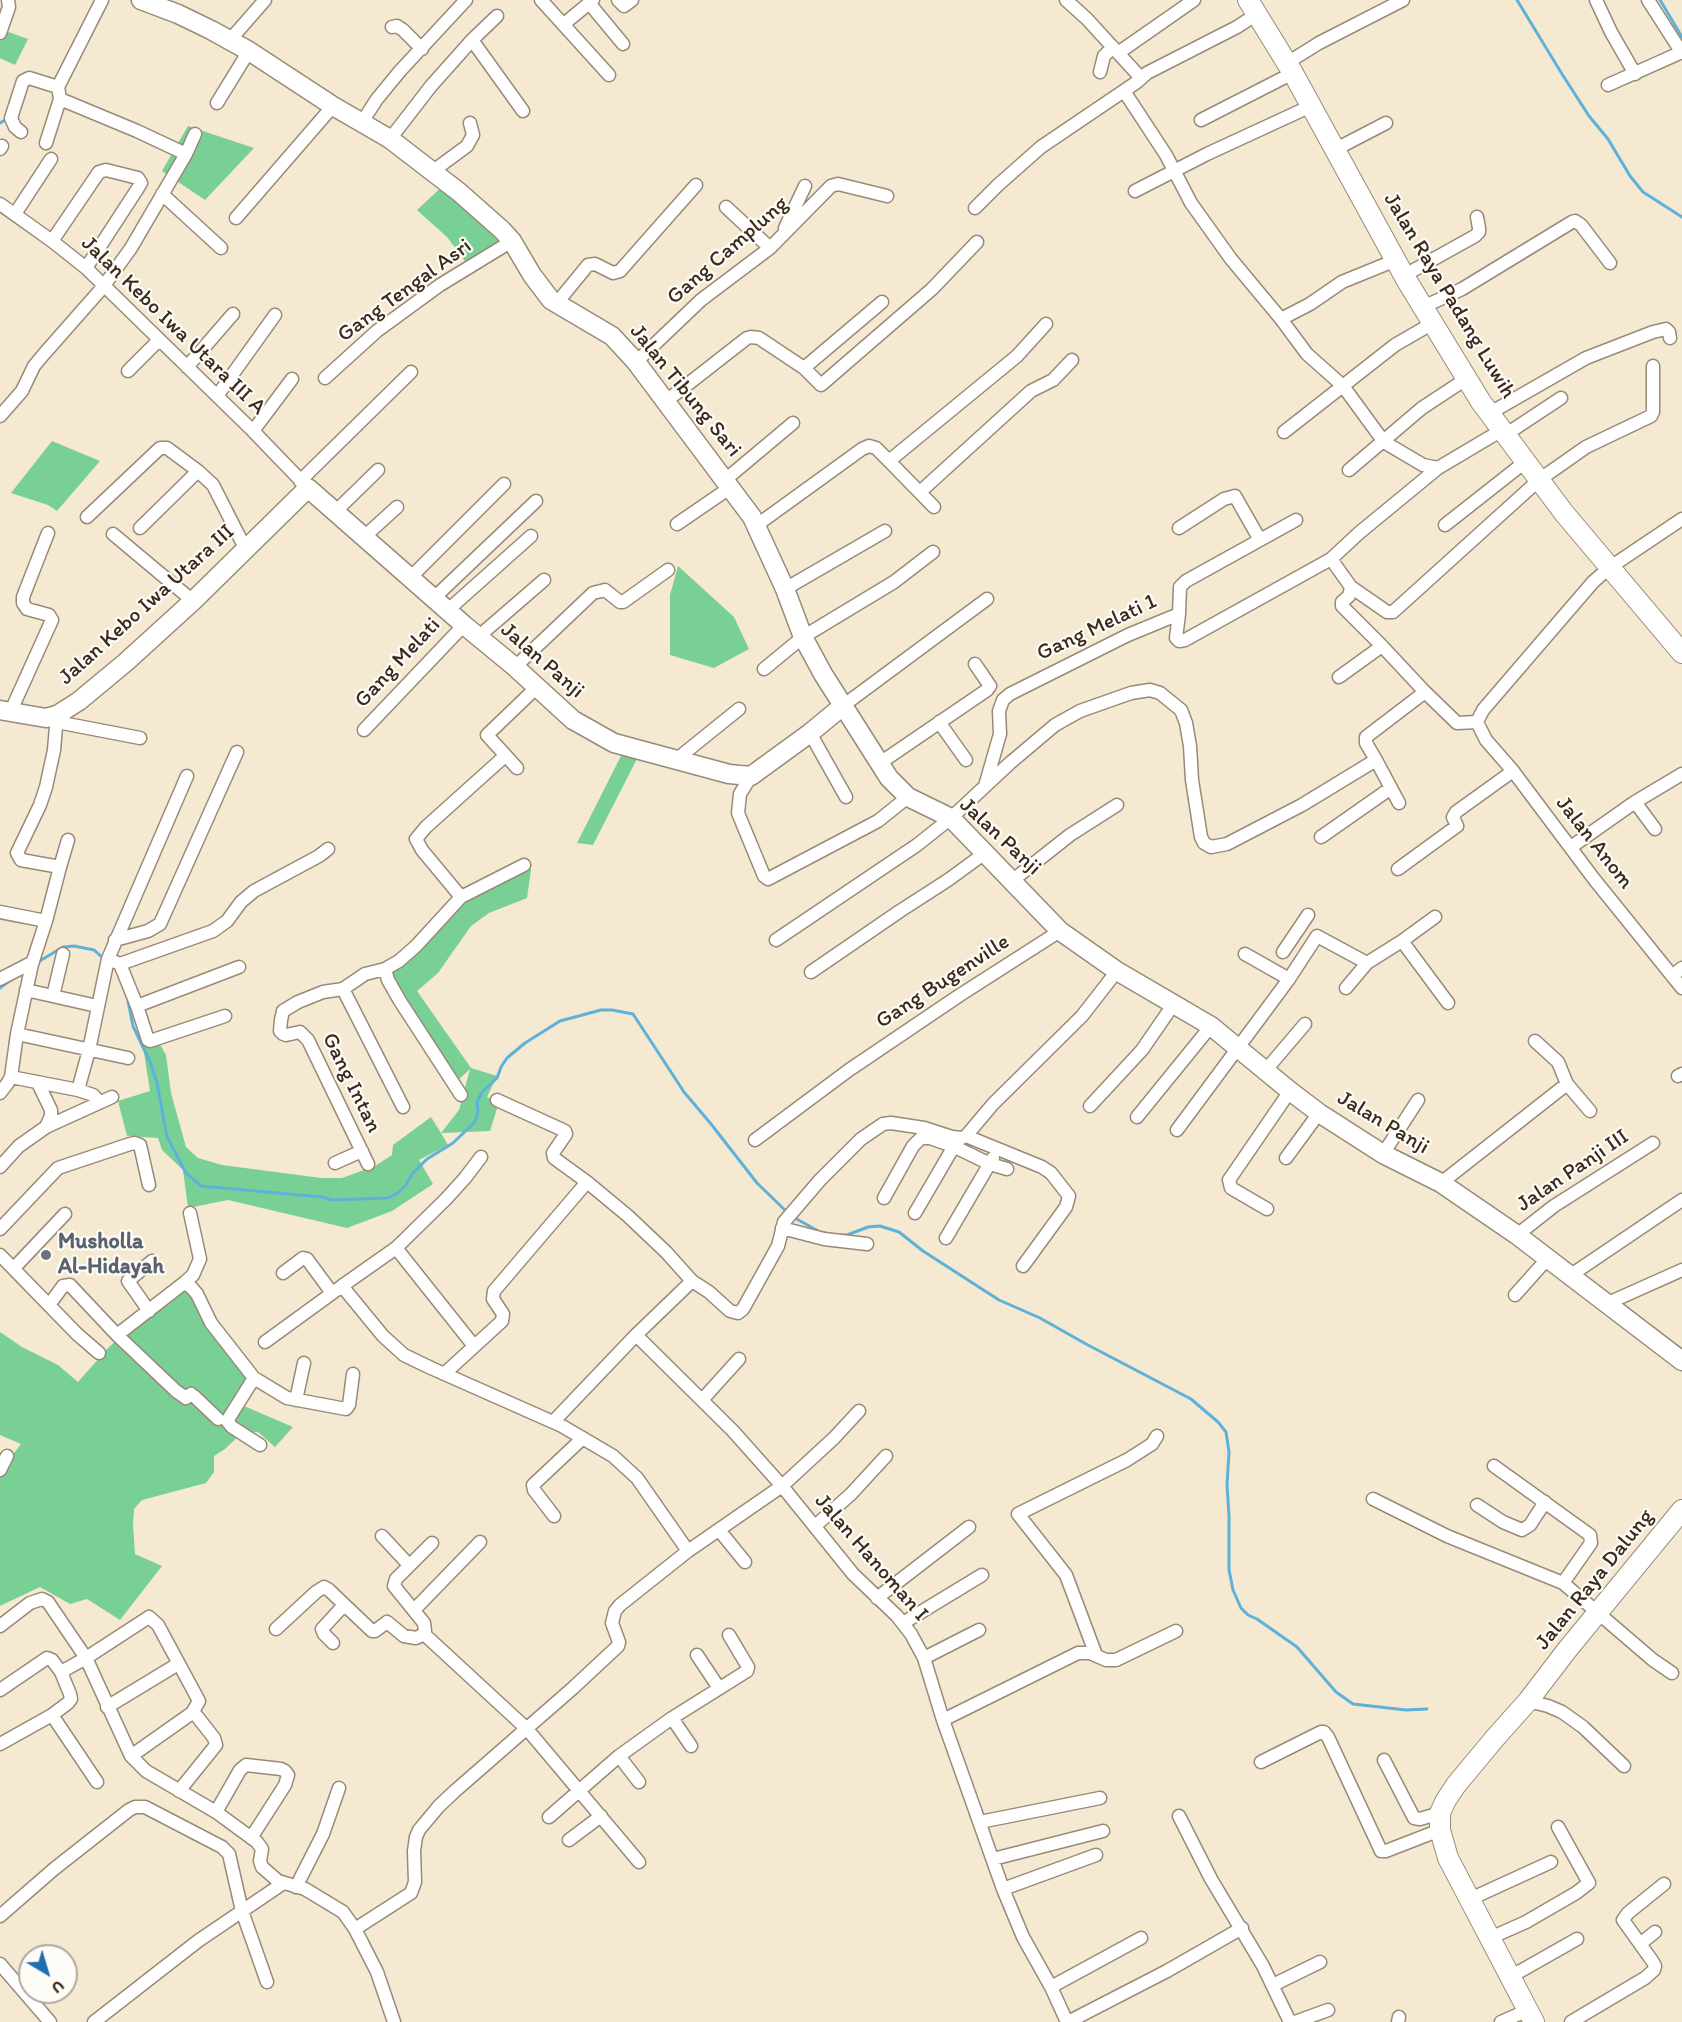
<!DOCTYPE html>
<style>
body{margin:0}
#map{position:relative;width:1682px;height:2022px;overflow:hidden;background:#f5e9d1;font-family:Itim,sans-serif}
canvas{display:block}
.north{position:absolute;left:18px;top:1944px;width:60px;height:60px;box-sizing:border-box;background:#fdfcf7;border:2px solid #afa8a0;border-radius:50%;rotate:142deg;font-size:16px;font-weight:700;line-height:24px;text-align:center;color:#3b2a1e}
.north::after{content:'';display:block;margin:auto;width:21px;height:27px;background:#1f6fb2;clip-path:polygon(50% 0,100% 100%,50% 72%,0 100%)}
</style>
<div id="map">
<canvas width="1682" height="2022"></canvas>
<div class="north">U</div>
</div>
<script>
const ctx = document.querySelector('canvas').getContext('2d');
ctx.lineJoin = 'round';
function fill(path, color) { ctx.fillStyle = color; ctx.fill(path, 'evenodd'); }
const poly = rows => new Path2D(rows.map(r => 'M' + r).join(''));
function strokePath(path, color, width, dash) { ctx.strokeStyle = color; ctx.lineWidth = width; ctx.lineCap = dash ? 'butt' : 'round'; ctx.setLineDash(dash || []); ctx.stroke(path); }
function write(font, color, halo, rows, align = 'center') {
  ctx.font = font + ' Itim,sans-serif'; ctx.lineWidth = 4.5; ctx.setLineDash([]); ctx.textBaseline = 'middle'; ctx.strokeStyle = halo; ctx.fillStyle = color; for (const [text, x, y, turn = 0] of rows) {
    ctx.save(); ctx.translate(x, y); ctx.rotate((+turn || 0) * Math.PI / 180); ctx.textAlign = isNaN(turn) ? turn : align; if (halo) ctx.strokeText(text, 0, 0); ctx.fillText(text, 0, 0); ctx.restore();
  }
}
fill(poly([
 [0,29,28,39,15,65,0,58],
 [188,126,254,148,205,200,162,171],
 [446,183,509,242,471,269,447,237,417,210],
 [52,441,100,461,57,511,48,505,11,493],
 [678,566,734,617,749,649,714,668,670,655,670,595],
 [624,750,641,751,593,845,577,843],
 [526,857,531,870,527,898,489,913,471,926,438,973,417,991,471,1068,497,1076,487,1097,499,1102,490,1131,441,1133,448,1145,419,1160,433,1184,392,1211,347,1228,228,1200,188,1208,183,1170,162,1150,158,1138,127,1136,118,1101,150,1091,140,1027,148,1024,166,1055,171,1093,186,1147,198,1158,222,1165,321,1178,342,1178,375,1166,392,1155,393,1145,431,1117,441,1133,459,1110,470,1069,453,1085,442,1074,376,965,397,957,457,898],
 [184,1280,256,1379,237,1403,293,1427,275,1447,258,1432,242,1433,225,1449,214,1456,214,1472,206,1483,142,1500,134,1509,133,1525,135,1554,162,1566,120,1620,87,1599,70,1604,40,1587,0,1606,0,1471,21,1444,0,1435,0,1332,22,1347,58,1365,78,1382,109,1347]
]), '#78d095');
strokePath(poly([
 [1517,0,1562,74,1589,116,1608,139,1630,176,1643,192,1682,217],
 [1660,0,1682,37],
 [0,123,7,119],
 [38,962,63,947,74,946,94,950,104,959],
 [0,988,12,979],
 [127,996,133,1026,151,1064,157,1083,167,1137,186,1173,201,1186,322,1197,332,1200,388,1198,398,1193,405,1186,412,1174,427,1159,453,1143,475,1122,478,1112,477,1102,482,1092,497,1078,501,1067,507,1058,525,1043,560,1021,601,1010,612,1010,633,1014,684,1092,711,1124,757,1183,788,1213],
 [793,1217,820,1232,836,1235,847,1235,868,1227,880,1226,899,1232,923,1251,999,1300,1040,1318,1086,1344,1191,1399,1218,1422,1226,1432,1229,1452,1227,1485,1229,1516,1229,1570,1233,1590,1241,1608,1248,1615,1257,1619,1297,1647,1336,1692,1353,1704,1406,1710,1427,1709]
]), '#5eb2da', 3);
const street = poly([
 [541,0,609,75],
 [618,0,624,6,632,0],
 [1066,0,1087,19,1118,53],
 [1596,0,1611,32,1635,74],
 [1648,0,1682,53],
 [589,3,623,44],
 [564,24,593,0],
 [392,27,397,26,403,30,422,49],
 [0,33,9,7,8,0],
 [230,40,265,0],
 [472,40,523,111],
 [1287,63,1319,43,1403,0],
 [1100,72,1104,56,1113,47],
 [1141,78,1118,53,1194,0],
 [1608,85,1682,52],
 [1124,91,1166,155,1191,203,1231,259,1281,319],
 [60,99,137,131,186,154],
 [60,99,58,87,102,0],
 [217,103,249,51],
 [1201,120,1293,73],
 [362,122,377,99,400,71,466,0],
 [21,132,15,127,11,118,23,81,29,78,58,87],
 [390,139,431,86,472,40,497,16],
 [46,143,60,99],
 [0,149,2,146],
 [1336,149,1386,123],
 [433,171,467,146,473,135,470,123],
 [1135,191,1207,154,1311,106],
 [162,194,221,248],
 [0,204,52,241,86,268,253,431,308,488],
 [726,207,770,248],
 [975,208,998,185,1041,147,1137,82,1147,73,1237,27,1257,14],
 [15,214,51,159],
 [236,218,333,106],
 [785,228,805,186],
 [52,241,99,172,106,170,138,178,141,183,138,188,86,268],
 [1396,260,1342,282,1310,304,1281,319,1307,354,1343,386,1384,442,1423,465,1438,468],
 [1405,275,1475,236,1479,232,1479,228,1477,217],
 [556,304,588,265,595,264,613,273,620,271,696,185],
 [1423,307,1462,289,1572,222,1575,221,1581,225,1610,263],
 [636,362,701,300,770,248,831,186,838,184,887,196],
 [187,367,233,314],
 [804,368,821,385,932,289,977,242],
 [128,371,159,340],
 [325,378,377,331,440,285,512,241],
 [217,396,275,315],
 [665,402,747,338,751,337,759,338,804,368,882,302],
 [1490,413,1586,358,1653,332,1666,329,1669,332,1670,338],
 [0,416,22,391,34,366,44,354,103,287,131,248,186,154,195,134],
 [253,431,292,379],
 [1284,432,1395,345,1433,323],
 [1505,435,1561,398],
 [889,461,1017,356,1046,324],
 [1349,470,1422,408,1466,379],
 [725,480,793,423],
 [300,481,411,372],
 [920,492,1031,391,1053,380,1072,360],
 [336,511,378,470],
 [87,517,160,448,167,448,198,471,213,485,245,548],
 [677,524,731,487],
 [757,525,862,449,869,446,876,448,889,461,934,507],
 [1445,525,1525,462],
 [140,528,198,471],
 [1179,528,1224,499,1235,496,1260,540],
 [113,534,193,601],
 [364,537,397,507],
 [1331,559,1351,587,1387,612,1393,612,1539,480,1586,447,1651,416,1653,412,1653,366],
 [410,578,504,484],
 [785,589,885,531],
 [434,598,536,501],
 [448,610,531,536],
 [1179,614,1180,587,1186,581,1296,520],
 [478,637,544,580],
 [1382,646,1425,692],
 [515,667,593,593,605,590,620,602,623,602,668,570],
 [764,669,803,637,894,582,933,552],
 [1339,677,1382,646,1342,606,1342,602,1349,596,1351,587],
 [844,705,987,599],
 [10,713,52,620,49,615,27,609,23,603,23,597,48,533],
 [57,722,140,738],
 [939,722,966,760],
 [1477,722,1486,740,1513,771,1594,879,1682,988],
 [1477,722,1483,710,1593,582,1609,568,1682,519],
 [364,730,464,625],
 [810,733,846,797],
 [677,759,739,709],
 [1376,760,1366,743,1366,737,1425,692,1457,723,1477,722],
 [880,763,987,690,990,686,988,683,975,664],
 [517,768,487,735,537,687],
 [751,776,740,794,738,813,764,876,768,879,878,821,908,797],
 [985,786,1000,734,999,711,1003,700,1010,694,1128,635,1179,614,1176,638,1179,641,1185,640,1331,559,1359,533,1438,468,1502,430],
 [1635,802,1655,829],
 [1321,837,1391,788],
 [1571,847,1635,802,1682,774],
 [60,867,68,840],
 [1398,869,1457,826,1453,817,1456,812,1513,771],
 [1013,880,1070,835,1117,805],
 [461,897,422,850,416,839,426,827,505,756],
 [0,912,46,921],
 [115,940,148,931,160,924,237,752],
 [776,940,917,845,951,818,1010,763,1055,725,1080,711,1131,693,1150,690,1160,693,1181,710,1186,723,1190,746,1192,780,1201,837,1204,843,1211,847,1227,844,1302,805,1376,760,1399,803],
 [1402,941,1448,1003],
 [1283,952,1308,915],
 [1245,954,1289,979],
 [108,959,120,964,213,931,227,921,241,902,254,891,319,856,328,849],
 [120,964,137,1006,239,967],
 [811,972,900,911,948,880,985,853],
 [1672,976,1682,968],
 [0,979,33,962],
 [1346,988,1367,963],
 [343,989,403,1107],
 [26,990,97,1006],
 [53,996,63,954],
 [137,1006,148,1040,150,1041,225,1016],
 [17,1034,128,1058],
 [1535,1041,1558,1062,1567,1084,1590,1111],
 [1265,1071,1305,1024],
 [1678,1076,1682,1074],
 [11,1077,78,1090,89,1050,108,959,187,776],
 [38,1083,51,1110,51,1116,46,1127],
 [78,1090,93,1095,100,1102],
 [0,1093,7,1084,11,1077,17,1034,32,964,46,921,60,867,21,860,17,853,40,805,46,787,54,750,57,715],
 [461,1095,400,1001,388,980,385,969,399,961,416,946,461,897,524,865],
 [1090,1106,1142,1050,1173,1005],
 [1137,1117,1211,1026],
 [1177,1130,1289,979,1317,936,1367,963,1402,941,1435,917],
 [966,1136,1042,1167,1051,1173,1069,1196,1066,1207,1023,1266],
 [755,1140,849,1070,960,995,1060,931],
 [1383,1154,1418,1100],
 [481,1157,465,1178,446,1199,396,1248,342,1286,383,1336,404,1355,431,1368,562,1426,613,1456,637,1478,688,1551],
 [1286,1158,1319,1113],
 [335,1163,362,1151],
 [368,1164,308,1040,300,1032,286,1035,283,1034,280,1031,281,1020,283,1011,298,1002,323,992,343,989,365,974,385,969],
 [0,1167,19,1146,46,1127,112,1097],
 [587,1182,628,1216,666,1252,692,1281,709,1292,730,1311,738,1313,743,1309,778,1246,784,1222,820,1180,861,1139,883,1124,891,1123,924,1128,952,1137,962,1138,966,1136,993,1104,1082,1016,1117,971],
 [1441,1183,1567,1084],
 [884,1198,913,1146,921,1138,930,1138,953,1146,990,1164,1007,1169],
 [1267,1209,1231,1188,1229,1180,1290,1091],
 [190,1213,200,1259,193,1275,184,1283,191,1287,197,1294,211,1323,254,1378],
 [915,1213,957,1141],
 [782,1228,824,1239,867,1244],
 [0,1229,58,1168,130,1144,135,1143,140,1145,149,1185],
 [1517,1235,1554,1206,1653,1143],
 [946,1238,993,1158],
 [396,1248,474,1346],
 [0,1255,77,1334,99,1353],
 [14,1268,65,1214],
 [283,1273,303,1258,307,1259,332,1293],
 [1571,1275,1682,1200],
 [1515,1295,1548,1258],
 [1608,1303,1682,1270],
 [49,1305,63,1286,70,1285,117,1335,184,1283],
 [149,1311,128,1281,152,1261],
 [117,1335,176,1391,186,1398,191,1394,195,1397,218,1419],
 [636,1335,733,1431,782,1486,853,1574,897,1616,911,1634,924,1658,943,1720,1003,1889,1023,1937,1051,1987,1067,2022],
 [265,1342,342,1286],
 [444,1374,502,1321,503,1314,493,1299,494,1291,587,1182,554,1158,553,1153,566,1134,565,1131,497,1100],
 [296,1400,304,1363],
 [702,1400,739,1359],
 [553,1422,636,1335,692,1281],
 [260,1445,232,1427,227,1421,254,1378,287,1398,346,1409,349,1405,353,1374],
 [1494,1466,1590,1535,1591,1543,1563,1583,1653,1660,1672,1673],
 [0,1470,7,1456],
 [1373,1499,1447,1536,1563,1583],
 [1477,1505,1503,1522,1522,1530,1530,1525,1545,1502],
 [554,1516,534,1490,533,1485,583,1438],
 [815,1526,851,1494,886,1456],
 [719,1530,745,1562],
 [382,1536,409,1565],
 [432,1543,396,1579,394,1586,424,1623,425,1631,424,1634,527,1729,639,1862],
 [877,1598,969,1527],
 [414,1610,480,1542],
 [903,1623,982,1575],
 [0,1626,30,1603,42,1599,48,1602,86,1658,61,1672,70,1694,71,1699,68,1703,52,1715,0,1744],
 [276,1629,316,1592,324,1587,329,1590,372,1631,375,1631,387,1622,404,1636,416,1638,424,1634],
 [333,1643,324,1634,322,1629,344,1605],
 [697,1655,719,1688],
 [1096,1655,1066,1575,1018,1514,1127,1460,1152,1444,1157,1436],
 [924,1658,979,1630],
 [0,1690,47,1658,52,1660,61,1672],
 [1528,1701,1548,1706,1562,1712,1583,1727,1624,1766],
 [107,1707,178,1664],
 [52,1715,97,1782],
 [672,1718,691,1746],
 [943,1720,1078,1653,1090,1653,1106,1660,1116,1660,1176,1631],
 [131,1756,192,1713,199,1701,158,1625,149,1617,86,1658,131,1756,146,1771,216,1812,257,1842,262,1849,260,1861,262,1867,278,1881,305,1889,343,1912,355,1929,377,1972,394,2022],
 [619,1756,639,1782],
 [1384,1760,1414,1818,1420,1819,1440,1813],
 [1261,1762,1321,1732,1324,1732,1328,1737,1381,1851,1386,1851,1440,1830],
 [179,1791,216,1745,214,1738,196,1715,192,1713],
 [216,1812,240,1770,246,1765,281,1769,285,1771,288,1775,285,1785,251,1838],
 [1179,1816,1211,1879,1263,1966,1290,2022],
 [549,1817,619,1756,672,1718,747,1671,748,1667,729,1635],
 [980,1822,1100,1798],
 [569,1840,601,1816],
 [993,1859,1103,1831],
 [296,1887,323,1834,339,1788],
 [1003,1889,1096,1855],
 [1468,1900,1551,1862],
 [0,1916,54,1869,129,1810,135,1807,145,1807,222,1847,229,1854,242,1911,267,1982],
 [355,1929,411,1893,415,1882,414,1851,416,1837,419,1830,439,1806,455,1791,573,1688,618,1646,619,1642,612,1623,615,1611,620,1605,688,1551,782,1486,834,1438,859,1411],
 [1490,1938,1526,1922,1576,1893,1589,1883,1558,1827],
 [1640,1944,1655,1932],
 [0,1964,50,2022],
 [1510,1977,1577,1939],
 [1273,1985,1320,1962],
 [1051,1987,1141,1938],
 [94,2022,198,1941,282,1884],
 [1068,2022,1167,1971,1242,1928],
 [1295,2022,1328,2010],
 [1398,2022,1399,2017],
 [1501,2022,1528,2010],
 [1571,2022,1645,1978,1654,1970,1655,1966,1653,1962,1623,1920,1628,1913,1664,1884]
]);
const secondary = poly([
 [141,0,178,14,211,30,249,51,333,106,390,139,459,192,502,230,512,241,532,275,551,300,612,336,636,362,752,517,785,589,803,637,823,674,889,778,908,797,951,818,1060,931,1117,971,1211,1026,1290,1091,1319,1113,1383,1154,1441,1183,1517,1235,1682,1361],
 [0,710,46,718,57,715,79,701,126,662,193,601,308,488,464,625,515,667,573,720,614,743,729,774,751,776,810,733,844,705]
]);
const primary = poly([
 [1248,0,1293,73,1407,281,1481,402,1564,513,1682,653],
 [1534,2022,1448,1858,1440,1830,1440,1813,1446,1800,1456,1785,1495,1738,1528,1701,1567,1650,1682,1510]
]);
strokePath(street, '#988a78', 15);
strokePath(secondary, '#988a78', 21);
strokePath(primary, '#988a78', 22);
strokePath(street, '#fff', 12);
strokePath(secondary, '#fff', 18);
strokePath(primary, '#fff', 20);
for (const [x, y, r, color] of [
 [46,1255,6,"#6b7280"]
]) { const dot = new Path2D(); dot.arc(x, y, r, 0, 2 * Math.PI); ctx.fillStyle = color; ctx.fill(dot); strokePath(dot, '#fdfcf7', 2); }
write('22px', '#3b2a1e', '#fdfcf7', [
 ["Gang Camplung",728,251,-41],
 ["Gang Tengal Asri",405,291,-36],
 ["Jalan Raya Padang Luwih",1449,296,59],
 ["Jalan Kebo Iwa Utara III A",173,326,44],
 ["Jalan Tibung Sari",685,391,51],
 ["Jalan Kebo Iwa Utara III",147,605,-42],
 ["Gang Melati 1",1097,628,-25],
 ["Jalan Panji",542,661,41],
 ["Gang Melati",398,663,-47],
 ["Jalan Panji",1000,837,43],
 ["Jalan Anom",1594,843,52],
 ["Gang Bugenville",943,982,-33],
 ["Gang Intan",351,1083,64],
 ["Jalan Panji",1383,1123,31],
 ["Jalan Panji III",1573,1171,-34],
 ["Jalan Hanoman I",871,1558,49],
 ["Jalan Raya Dalung",1595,1580,-51]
]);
write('bold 22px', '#5b616d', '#fdfcf7', [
 ["Musholla",58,1242],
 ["Al-Hidayah",58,1267]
], 'left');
</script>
